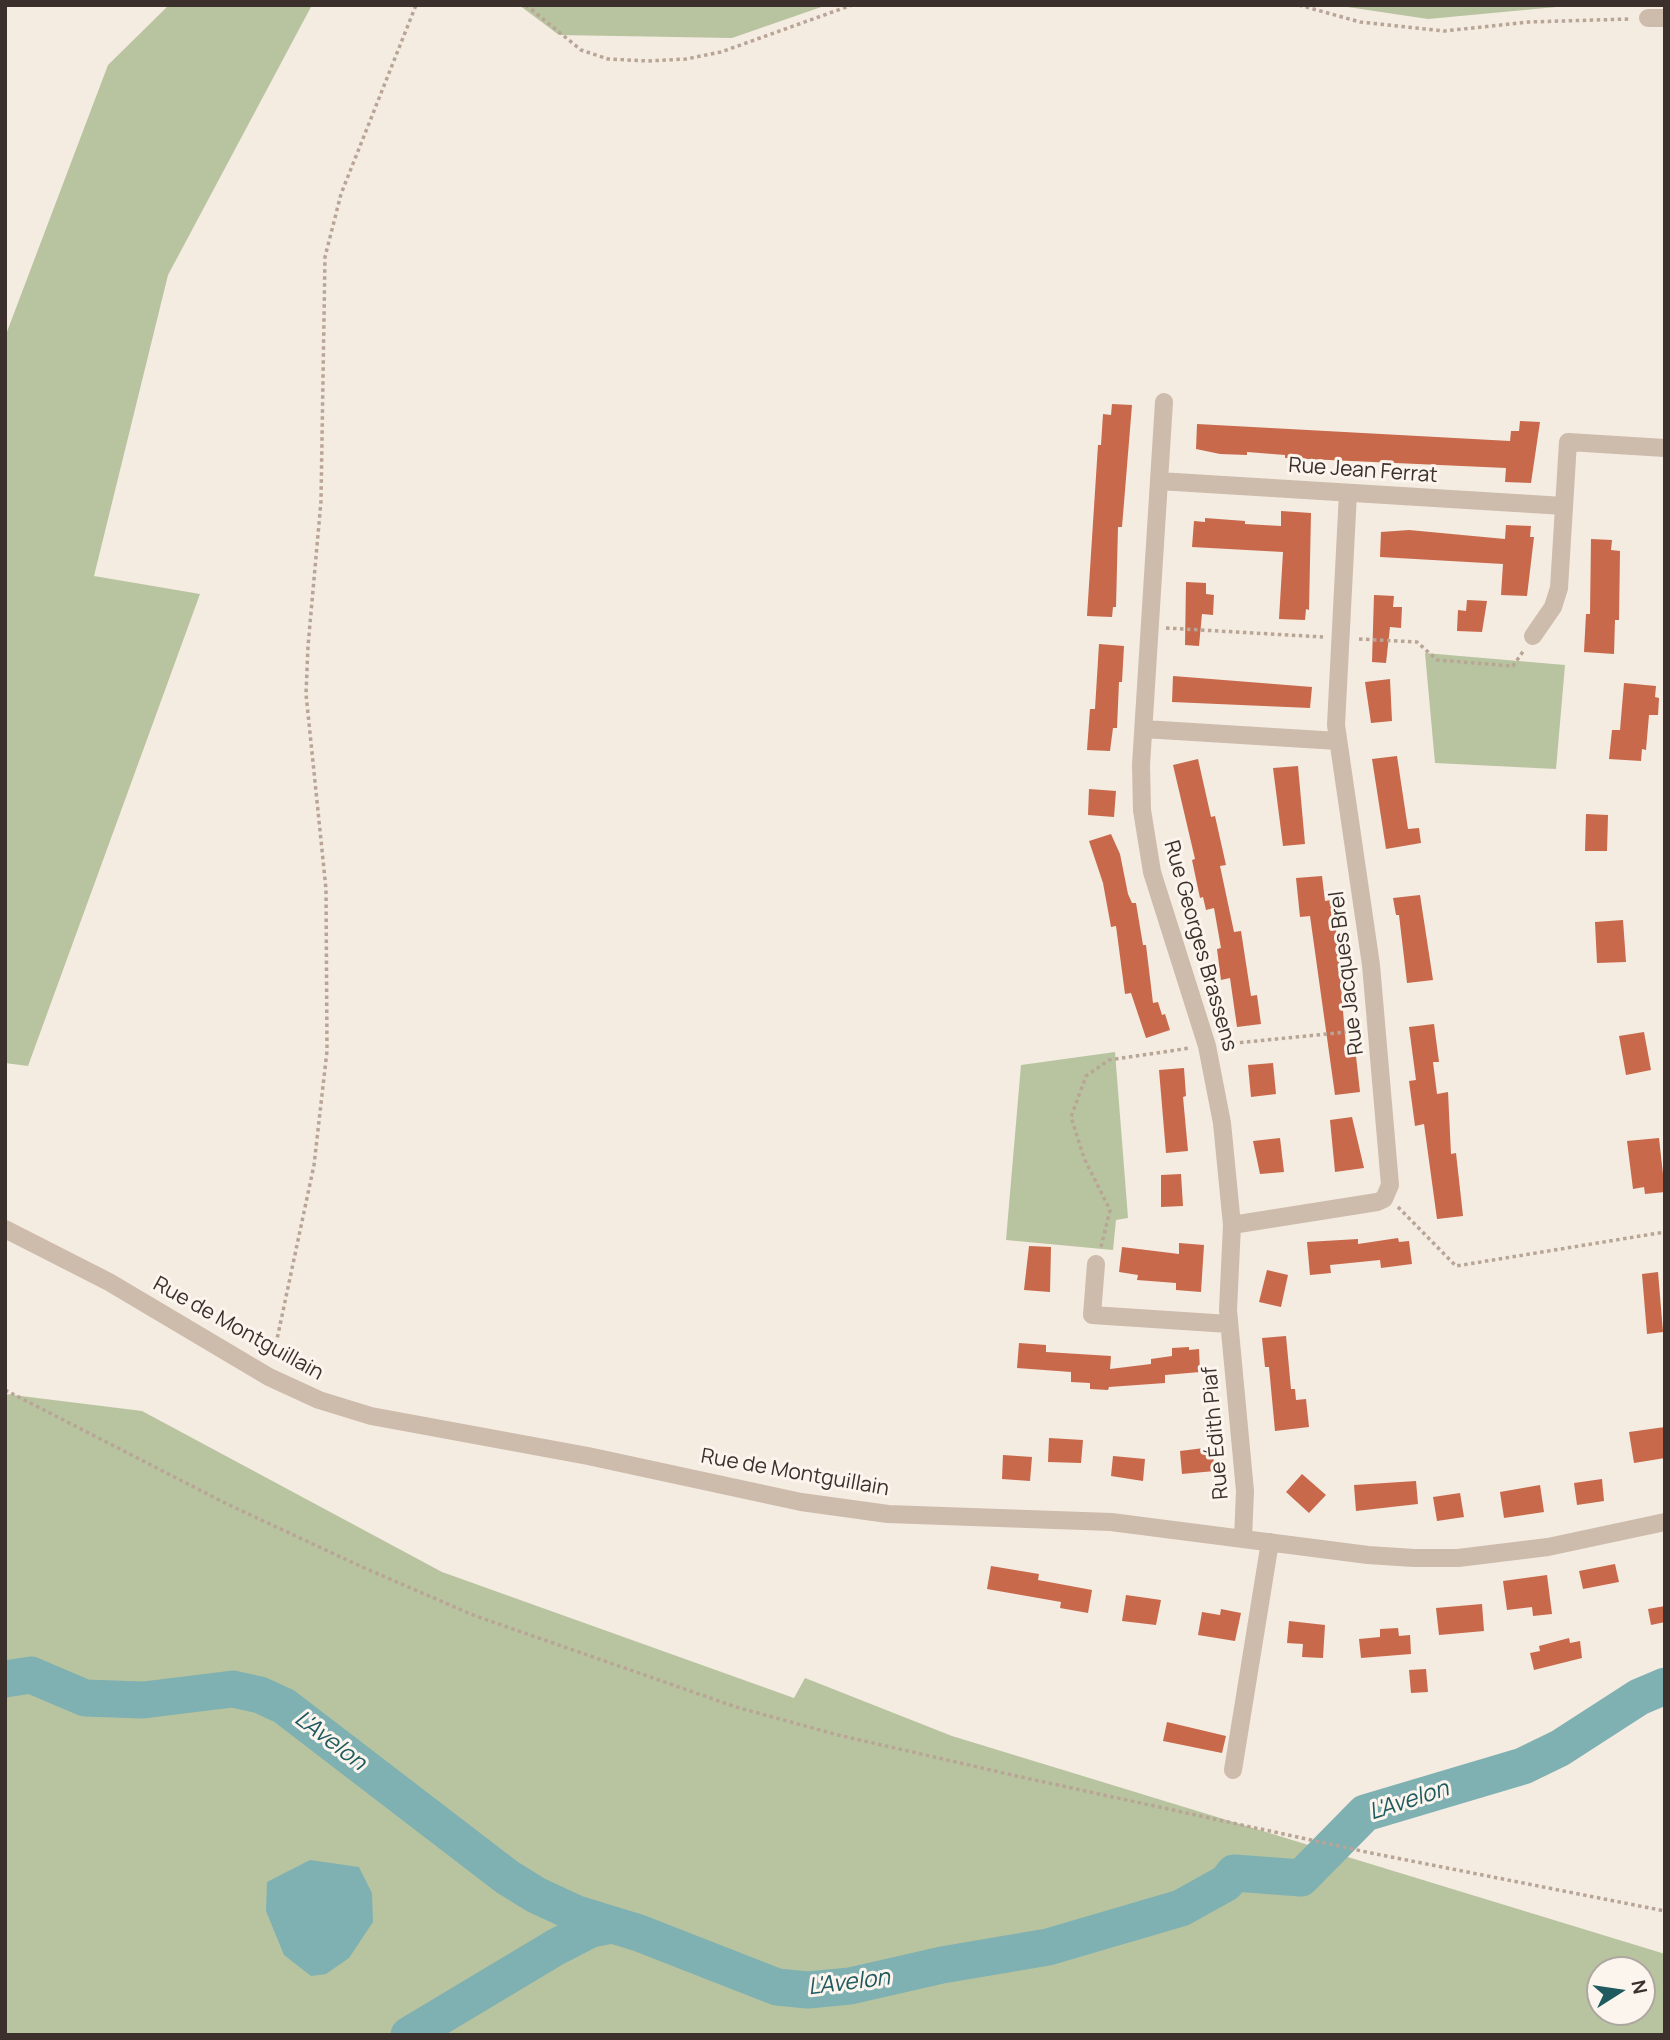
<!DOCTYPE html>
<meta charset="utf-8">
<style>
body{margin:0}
#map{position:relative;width:1670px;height:2040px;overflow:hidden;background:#f4ebe1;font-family:Manrope,sans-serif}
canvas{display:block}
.frame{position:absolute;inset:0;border:7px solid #3b302b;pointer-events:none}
.north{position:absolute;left:1586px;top:1956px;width:70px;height:70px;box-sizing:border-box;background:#fbf5ee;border:2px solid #aea6a0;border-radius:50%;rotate:78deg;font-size:19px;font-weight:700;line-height:28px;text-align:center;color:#3b302b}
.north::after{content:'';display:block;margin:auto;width:24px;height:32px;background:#1f5a5e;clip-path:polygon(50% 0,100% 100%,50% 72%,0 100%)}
</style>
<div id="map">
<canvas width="1670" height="2040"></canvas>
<div class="frame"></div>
<div class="north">N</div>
</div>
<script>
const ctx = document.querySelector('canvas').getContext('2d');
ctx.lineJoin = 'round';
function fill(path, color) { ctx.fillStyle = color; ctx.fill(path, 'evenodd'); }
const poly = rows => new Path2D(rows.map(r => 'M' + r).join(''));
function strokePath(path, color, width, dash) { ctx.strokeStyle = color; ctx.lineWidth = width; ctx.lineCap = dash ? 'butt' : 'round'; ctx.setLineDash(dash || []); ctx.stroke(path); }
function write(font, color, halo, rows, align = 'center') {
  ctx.font = font + ' Manrope,sans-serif'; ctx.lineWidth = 6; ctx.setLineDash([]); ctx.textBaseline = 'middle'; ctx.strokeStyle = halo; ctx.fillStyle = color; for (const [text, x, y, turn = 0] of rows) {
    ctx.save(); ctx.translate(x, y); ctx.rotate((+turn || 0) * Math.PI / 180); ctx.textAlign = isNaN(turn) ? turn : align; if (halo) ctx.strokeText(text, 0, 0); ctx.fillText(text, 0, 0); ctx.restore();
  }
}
fill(poly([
 [169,5,312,5,168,275,94,576,200,594,28,1066,5,1063,5,337,108,65],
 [519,5,827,5,732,38,559,35],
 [1334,5,1578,5,1428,19],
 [1425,653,1565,665,1556,769,1435,763],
 [1115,1052,1128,1218,1116,1220,1113,1250,1006,1240,1021,1065],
 [5,1394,142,1411,442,1572,794,1698,805,1678,952,1736,1665,1954,1665,2035,5,2035],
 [1600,1970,1642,1970,1642,2012,1600,2012]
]), '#b8c4a0');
fill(poly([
 [310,1860,359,1867,372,1893,373,1922,349,1958,326,1974,311,1976,284,1955,266,1911,267,1882]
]), '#7fb0b2');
strokePath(poly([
 [5,1679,31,1675,85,1698,143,1700,233,1689,260,1695,284,1706,507,1877,536,1895,577,1914,639,1933,777,1987,808,1990,850,1986,942,1965,1048,1947,1181,1908,1226,1883,1234,1873,1301,1878,1365,1813,1523,1766,1560,1748,1639,1697,1665,1686],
 [409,2035,556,1947,591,1929,612,1925]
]), '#7fb0b2', 37);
fill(poly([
 [1112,404,1132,405,1122,527,1118,527,1116,607,1113,607,1112,617,1087,616,1098,445,1101,445,1103,414,1111,415],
 [1520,421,1540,422,1531,483,1505,482,1506,468,1285,458,1285,455,1247,452,1247,455,1220,454,1196,449,1197,424,1510,441,1511,431,1519,431],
 [1281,511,1311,513,1309,610,1306,609,1305,620,1279,619,1283,552,1192,547,1194,521,1205,522,1205,518,1245,521,1245,524,1281,526],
 [1506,525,1531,526,1530,537,1534,537,1527,596,1501,595,1503,564,1380,557,1381,532,1409,530,1505,539],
 [1591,539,1612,540,1611,550,1620,551,1619,620,1615,620,1614,654,1584,652,1586,614,1590,614],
 [1186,582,1206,583,1206,594,1214,595,1213,615,1202,614,1199,646,1185,645],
 [1374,595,1394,596,1393,607,1402,607,1401,628,1390,627,1386,663,1372,662],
 [1467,600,1487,601,1482,632,1457,631,1458,610,1466,611],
 [1099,644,1124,646,1122,682,1119,682,1117,728,1113,728,1110,751,1087,750,1090,709,1095,709],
 [1173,676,1312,687,1310,708,1172,702],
 [1390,679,1392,721,1371,723,1365,682],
 [1624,683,1656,686,1655,697,1659,698,1658,715,1649,715,1646,750,1642,749,1641,761,1609,759,1612,730,1620,730],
 [1397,756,1408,829,1419,828,1421,843,1386,849,1372,759],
 [1198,759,1211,817,1215,816,1226,865,1220,866,1234,932,1241,931,1251,996,1257,995,1261,1024,1237,1027,1230,978,1221,980,1217,949,1221,948,1214,908,1206,910,1203,897,1200,898,1192,860,1195,859,1173,765],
 [1298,766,1305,844,1283,846,1273,768],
 [1089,789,1116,791,1114,817,1088,815],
 [1586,814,1608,815,1607,851,1585,851],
 [1111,834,1120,854,1128,894,1132,903,1136,903,1143,945,1146,945,1153,1003,1158,1002,1162,1015,1165,1014,1170,1030,1146,1038,1131,993,1125,994,1116,926,1111,927,1103,883,1089,841],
 [1322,876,1325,901,1331,900,1337,936,1346,1048,1355,1047,1360,1092,1335,1095,1310,916,1300,917,1296,878],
 [1420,895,1433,980,1407,983,1399,915,1396,915,1393,898],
 [1623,920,1626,962,1597,963,1595,922],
 [1434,1024,1439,1062,1433,1062,1437,1094,1448,1092,1451,1154,1456,1153,1463,1216,1437,1219,1424,1124,1415,1126,1409,1081,1416,1080,1409,1027],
 [1644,1032,1651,1070,1626,1075,1619,1036],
 [1273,1063,1276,1094,1251,1097,1248,1065],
 [1184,1068,1186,1096,1183,1097,1188,1151,1166,1153,1159,1070],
 [1352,1117,1364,1168,1335,1172,1330,1120],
 [1280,1138,1284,1172,1260,1174,1253,1141],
 [1659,1138,1665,1192,1645,1194,1644,1187,1633,1189,1627,1141],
 [1181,1174,1183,1206,1161,1207,1161,1175],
 [1398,1238,1399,1242,1409,1241,1412,1264,1381,1268,1380,1260,1330,1265,1331,1273,1310,1275,1307,1242,1358,1239,1358,1244],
 [1179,1243,1204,1245,1201,1292,1176,1290,1176,1283,1137,1280,1138,1275,1119,1272,1122,1247,1179,1254],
 [1029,1246,1051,1247,1050,1292,1024,1290],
 [1267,1270,1288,1275,1281,1307,1259,1302],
 [1658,1272,1663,1332,1647,1334,1642,1274],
 [1286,1336,1291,1389,1295,1389,1296,1400,1306,1399,1309,1427,1275,1431,1269,1367,1265,1367,1262,1338],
 [1019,1343,1046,1345,1046,1352,1111,1356,1110,1369,1151,1364,1151,1359,1172,1356,1172,1348,1189,1347,1189,1350,1199,1349,1200,1372,1165,1375,1165,1383,1109,1387,1108,1390,1090,1389,1090,1383,1071,1382,1071,1372,1017,1368],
 [1665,1427,1665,1458,1634,1463,1629,1432],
 [1049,1438,1083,1440,1081,1463,1048,1462],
 [1212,1447,1215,1471,1182,1474,1180,1451],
 [1003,1455,1032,1457,1030,1481,1002,1479],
 [1113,1456,1145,1459,1143,1481,1111,1476],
 [1302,1474,1326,1495,1309,1513,1286,1492],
 [1602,1479,1604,1501,1577,1505,1574,1483],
 [1416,1481,1418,1504,1356,1511,1354,1485],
 [1540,1485,1544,1512,1504,1518,1500,1492],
 [1460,1493,1464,1517,1437,1521,1433,1497],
 [1615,1564,1619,1582,1583,1589,1579,1571],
 [991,1566,1039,1574,1038,1580,1092,1590,1088,1613,1060,1608,1061,1602,987,1589],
 [1547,1575,1552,1614,1533,1616,1532,1607,1507,1610,1503,1581],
 [1126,1595,1161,1600,1156,1625,1122,1621],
 [1482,1604,1484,1631,1439,1635,1436,1608],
 [1665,1606,1665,1622,1651,1625,1648,1609],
 [1221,1609,1241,1613,1235,1641,1198,1635,1202,1612,1220,1615],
 [1289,1621,1325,1625,1323,1658,1302,1657,1303,1644,1287,1643],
 [1398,1628,1399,1636,1410,1635,1411,1654,1361,1658,1359,1639,1380,1637,1380,1629],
 [1569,1638,1570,1643,1580,1641,1582,1658,1534,1670,1530,1653,1540,1651,1539,1646],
 [1426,1669,1428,1692,1411,1693,1409,1670],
 [1167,1722,1226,1736,1222,1753,1163,1741]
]), '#c8694b');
strokePath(poly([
 [526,5,581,50,608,59,648,61,686,59,721,52,852,5],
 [1299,5,1360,22,1444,31,1529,22,1629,19],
 [1166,628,1323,637],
 [1359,639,1417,642,1437,660,1513,666,1524,650],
 [1226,1044,1357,1031],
 [1398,1207,1456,1266,1665,1232],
 [1101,1247,1110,1210,1084,1158,1071,1117,1086,1076,1109,1060,1190,1048],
 [273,1358,314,1165,327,1051,326,889,306,694,308,646,321,501,325,257,341,194,416,5],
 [5,1390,227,1504,360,1566,473,1615,736,1707,838,1735,1030,1779,1371,1853,1665,1911]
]), '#b9a596', 3.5, [3.5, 3.5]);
strokePath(poly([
 [1648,18,1665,18],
 [1164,402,1141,765,1142,810,1152,872,1207,1046,1222,1123,1232,1225,1228,1310,1245,1491,1243,1539],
 [1159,481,1564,506],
 [1533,636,1553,607,1559,588,1568,442,1665,448],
 [1144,729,1338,741],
 [1232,1225,1377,1202,1384,1199,1390,1185,1371,965,1336,725,1348,493],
 [5,1229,109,1282,269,1377,319,1400,371,1416,588,1456,801,1502,888,1514,1111,1522,1368,1555,1414,1558,1458,1558,1548,1547,1665,1522],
 [1096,1264,1092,1315,1229,1324],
 [1233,1770,1270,1542]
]), '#cdbbac', 18);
write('21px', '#3b302b', '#fbf5ee', [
 ["Rue Jean Ferrat",1363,471,4],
 ["Rue Georges Brassens",1200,946,74],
 ["Rue Jacques Brel",1347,973,-97],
 ["Rue de Montguillain",238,1329,29],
 ["Rue Édith Piaf",1216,1433,-95],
 ["Rue de Montguillain",795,1473,10]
]);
write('italic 23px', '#1f5a5e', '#fbf5ee', [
 ["L'Avelon",330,1741,37],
 ["L'Avelon",1409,1801,-18],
 ["L'Avelon",849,1983,-7]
]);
</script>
